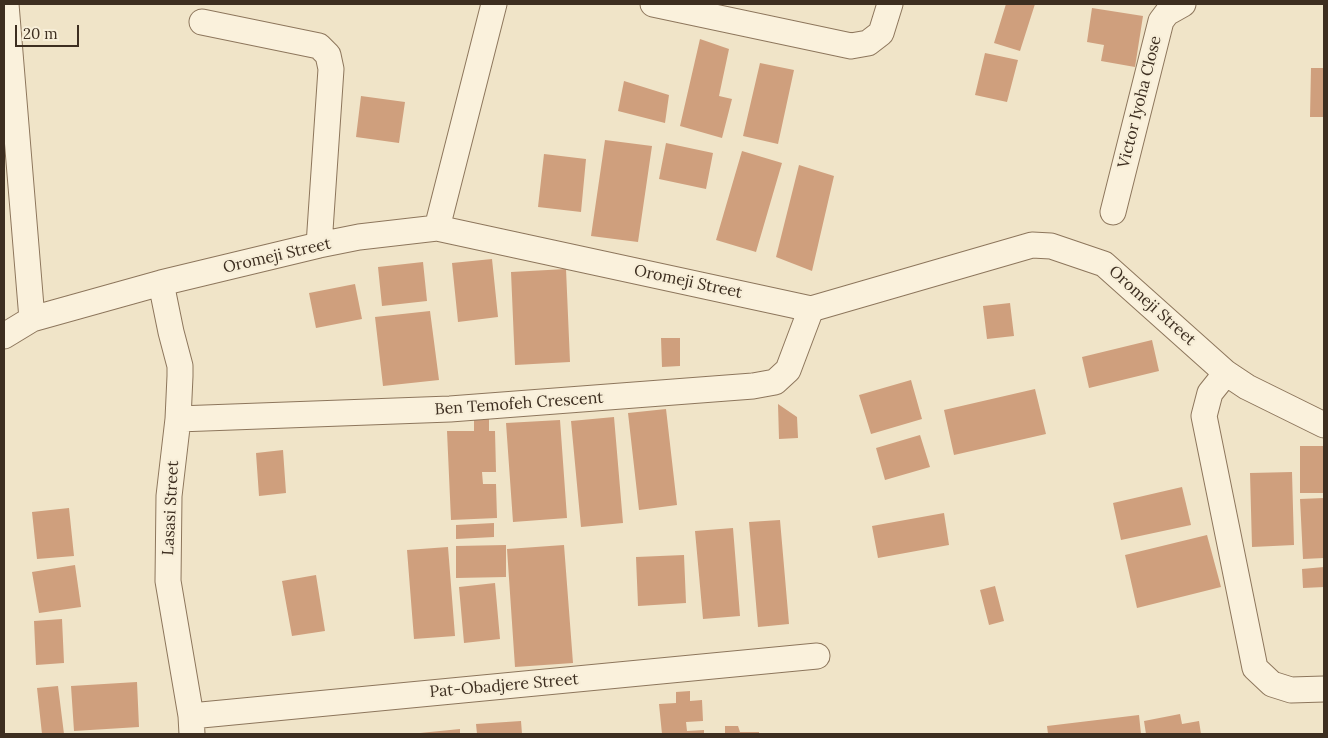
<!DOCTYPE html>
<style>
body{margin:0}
#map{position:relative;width:1328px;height:738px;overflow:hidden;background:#f0e4c8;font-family:Lora,serif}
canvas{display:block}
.frame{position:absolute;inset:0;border:5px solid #3d2e20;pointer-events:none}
.scale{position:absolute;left:15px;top:25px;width:64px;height:22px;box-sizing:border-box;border:2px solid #3d2e20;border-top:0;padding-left:6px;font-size:15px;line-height:18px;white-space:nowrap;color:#3d2e20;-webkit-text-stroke:4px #f7eed8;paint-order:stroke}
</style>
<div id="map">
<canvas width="1328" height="738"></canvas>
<div class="frame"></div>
<div class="scale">20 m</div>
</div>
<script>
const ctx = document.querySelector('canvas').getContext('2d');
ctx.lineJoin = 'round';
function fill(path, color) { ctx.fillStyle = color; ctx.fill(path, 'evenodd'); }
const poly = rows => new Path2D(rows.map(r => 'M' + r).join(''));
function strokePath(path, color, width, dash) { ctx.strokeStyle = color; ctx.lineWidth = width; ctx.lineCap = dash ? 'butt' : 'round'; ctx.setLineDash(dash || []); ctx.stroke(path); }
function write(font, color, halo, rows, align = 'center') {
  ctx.font = font + ' Lora,serif'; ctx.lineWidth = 4.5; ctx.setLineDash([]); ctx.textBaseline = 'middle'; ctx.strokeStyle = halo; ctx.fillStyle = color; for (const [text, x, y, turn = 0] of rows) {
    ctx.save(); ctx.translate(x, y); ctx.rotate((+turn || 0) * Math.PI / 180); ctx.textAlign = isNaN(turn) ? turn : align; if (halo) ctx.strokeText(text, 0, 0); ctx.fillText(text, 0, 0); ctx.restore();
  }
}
fill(poly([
 [1006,4,1035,4,1020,51,994,43],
 [1092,8,1143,16,1135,67,1101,61,1104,45,1087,42],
 [700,39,729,49,719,96,732,99,722,138,680,126],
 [985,53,1018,60,1007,102,975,95],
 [760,63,794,70,778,144,743,136],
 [1311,68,1324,68,1324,117,1310,117],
 [624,81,669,95,665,123,618,111],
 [361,96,405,102,399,143,356,137],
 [605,140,652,146,638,242,591,236],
 [666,143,713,153,706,189,659,179],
 [742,151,782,163,756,252,716,240],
 [544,154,586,159,581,212,538,207],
 [799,165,834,176,812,271,776,257],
 [492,259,498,317,458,322,452,263],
 [423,262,427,301,382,306,378,267],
 [566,269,570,362,515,365,511,272],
 [355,284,362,319,316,328,309,293],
 [1010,303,1014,336,987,339,983,306],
 [430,311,439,380,383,386,375,317],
 [661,338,680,338,680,366,662,367],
 [1152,340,1159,371,1089,388,1082,357],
 [911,380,922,419,871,434,859,395],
 [1035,389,1046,434,954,455,944,410],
 [778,404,797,417,798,438,779,439],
 [666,409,677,505,639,510,628,413],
 [614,417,623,523,581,527,571,421],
 [489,418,489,431,495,431,496,472,482,472,483,484,496,484,497,518,451,520,447,431,474,431,474,419],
 [560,420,567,518,513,522,506,423],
 [920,435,930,467,885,480,876,448],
 [1300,446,1324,446,1324,493,1300,493],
 [283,450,286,493,259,496,256,453],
 [1292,472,1294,545,1252,547,1250,473],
 [1182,487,1191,525,1121,540,1113,503],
 [1324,498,1324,558,1303,559,1300,499],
 [69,508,74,556,37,559,32,512],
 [944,513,949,545,878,558,872,526],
 [780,520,789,624,758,627,749,522],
 [494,523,494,537,456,539,456,525],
 [733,528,740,616,703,619,695,531],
 [1207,535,1221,587,1137,608,1125,555],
 [506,545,506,577,456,578,456,546],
 [564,545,573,663,515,667,507,549],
 [448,547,455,636,414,639,407,550],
 [684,555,686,603,638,606,636,557],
 [75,565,81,607,39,613,32,572],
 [1324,567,1324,587,1303,588,1302,569],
 [316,575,325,631,292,636,282,581],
 [495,583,500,639,464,643,459,587],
 [995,586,1004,621,989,625,980,590],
 [62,619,64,663,36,665,34,621],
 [137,682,139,727,74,731,71,686],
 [58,686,64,734,42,734,37,688],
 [690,691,690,701,702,700,703,721,686,722,687,731,704,730,704,734,662,734,659,704,676,703,676,692],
 [1180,714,1182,724,1199,721,1201,734,1146,734,1144,721],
 [1139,715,1141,734,1048,734,1047,726],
 [521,721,522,734,477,734,476,724],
 [725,726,738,726,740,732,759,732,759,734,725,734],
 [460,729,460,734,420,734,420,733]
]), '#cf9f7d');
const street = poly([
 [6,4,32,319],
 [653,4,851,46,868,43,881,33,890,4],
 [202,22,319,46,328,55,331,69,319,245],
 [1113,212,1161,21,1167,13,1183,4],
 [437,228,494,4],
 [161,283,171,332,180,366,180,376,178,419,169,496,168,581,191,716,192,734],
 [4,336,32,319,161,283,319,245,359,237,437,228,811,309,1032,245,1051,246,1104,264,1226,373,1247,387,1324,425],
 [1226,373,1210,393,1204,416,1255,668,1272,684,1291,690,1324,689],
 [178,419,450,409,753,386,775,382,788,370,811,309],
 [191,716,817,656]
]);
strokePath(street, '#8d765c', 27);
strokePath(street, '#faf1dc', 25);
write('16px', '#3d2e20', '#f7eed8', [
 ["Victor Iyoha Close",1140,102,-76],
 ["Oromeji Street",277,256,-13],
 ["Oromeji Street",688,282,12],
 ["Oromeji Street",1152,306,42],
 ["Ben Temofeh Crescent",519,404,-4],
 ["Lasasi Street",171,508,-87],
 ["Pat-Obadjere Street",504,686,-5]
]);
</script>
